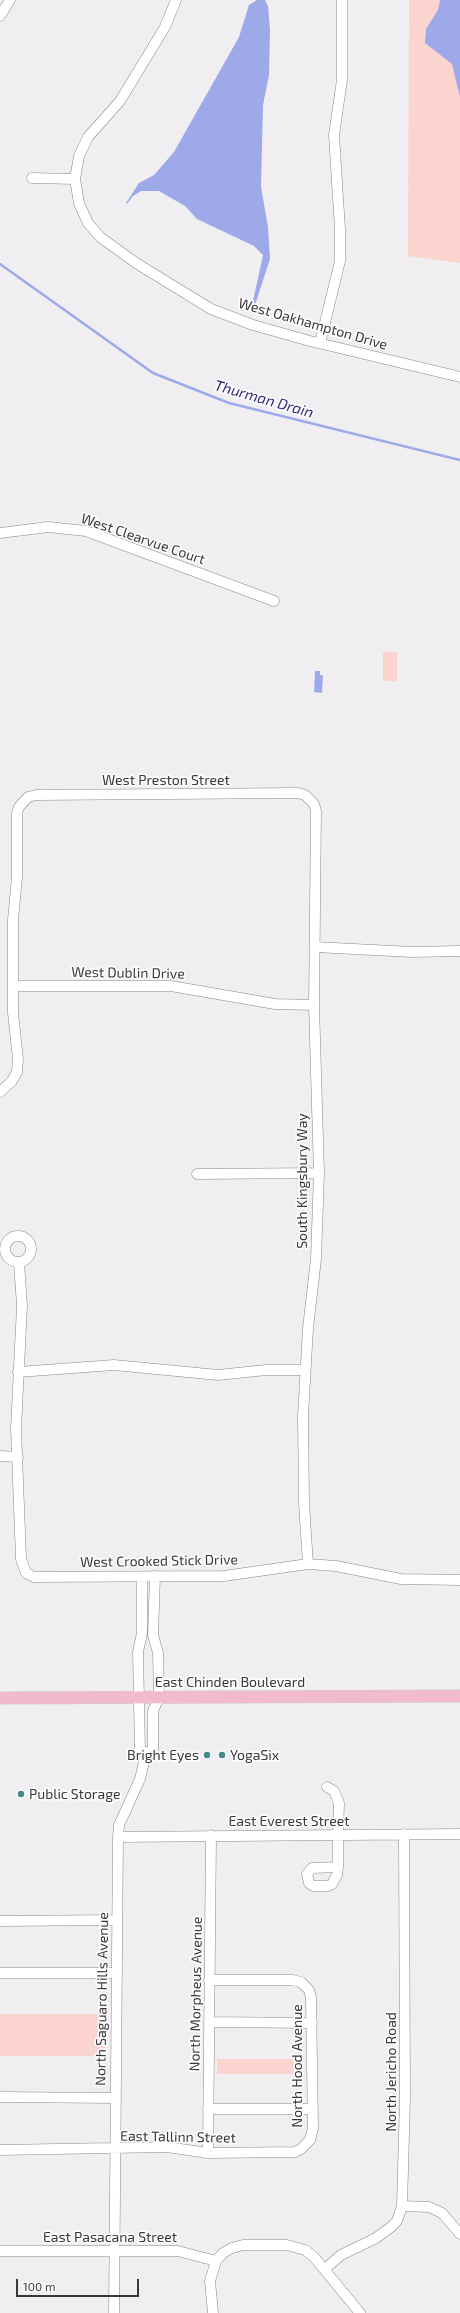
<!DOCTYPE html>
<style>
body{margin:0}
#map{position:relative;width:460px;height:2313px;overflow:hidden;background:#f1eef1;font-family:"Exo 2",sans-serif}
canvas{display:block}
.scale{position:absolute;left:16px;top:2279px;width:123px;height:18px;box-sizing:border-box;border:2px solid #3a393a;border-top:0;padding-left:5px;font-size:12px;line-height:14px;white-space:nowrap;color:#3a393a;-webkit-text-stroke:3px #fefbfe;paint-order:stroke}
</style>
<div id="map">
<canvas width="460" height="2313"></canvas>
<div class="scale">100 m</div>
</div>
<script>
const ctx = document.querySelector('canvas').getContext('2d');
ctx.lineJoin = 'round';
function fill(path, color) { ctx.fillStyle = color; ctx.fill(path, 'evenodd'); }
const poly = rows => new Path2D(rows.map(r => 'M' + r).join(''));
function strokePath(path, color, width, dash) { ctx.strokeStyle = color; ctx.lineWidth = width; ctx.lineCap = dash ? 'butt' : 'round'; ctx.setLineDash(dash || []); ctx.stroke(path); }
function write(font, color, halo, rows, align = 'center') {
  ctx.font = font + ' "Exo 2",sans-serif'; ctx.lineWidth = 3.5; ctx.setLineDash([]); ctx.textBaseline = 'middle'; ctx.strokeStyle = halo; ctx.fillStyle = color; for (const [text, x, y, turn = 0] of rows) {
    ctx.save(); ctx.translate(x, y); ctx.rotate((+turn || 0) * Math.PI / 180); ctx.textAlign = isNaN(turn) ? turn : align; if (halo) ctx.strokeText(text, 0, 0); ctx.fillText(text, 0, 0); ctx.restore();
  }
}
fill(poly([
 [409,0,460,0,460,263,408,256],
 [383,652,397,652,397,681,383,681],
 [0,2014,106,2014,106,2056,0,2056],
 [217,2059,303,2059,303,2074,217,2074]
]), '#fbd4cf');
fill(poly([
 [257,0,265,0,268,6,270,30,269,75,263,105,261,187,268,227,270,259,255,305,253,301,263,255,254,246,197,219,185,206,159,191,141,191,133,196,127,204,126,203,139,183,154,175,174,152,239,37,249,5],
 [440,0,460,0,460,97,452,64,425,43,426,29,438,10],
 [315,671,320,671,320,675,323,675,322,693,314,692]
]), '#9ea9e9');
strokePath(poly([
 [0,264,153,373,229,403,460,460]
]), '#9ea9e9', 2.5);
const minor = poly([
 [176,0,165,27,120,101,88,137,79,156,75,179,79,203,88,223,100,237,136,263,211,309,253,325,310,341,460,377],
 [0,16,10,0],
 [32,178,75,179],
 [320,343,340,261,340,229,334,135,342,80,342,0],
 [0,533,48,527,86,531,274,601],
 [315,947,412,952,460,951],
 [13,986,171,986,275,1004,314,1005],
 [0,1092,12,1081,17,1072,18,1059,13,1013,13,920,17,877,17,813,19,807,28,797,36,795,298,793,305,795,314,804,316,811,314,1005,319,1173,316,1259,308,1328,303,1416,304,1503,308,1564],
 [197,1174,319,1173],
 '5 1249a13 13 0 1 1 26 0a13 13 0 1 1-26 0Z',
 [19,1262,22,1306,16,1429,21,1559,26,1573,34,1577,224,1576,308,1564,336,1566,401,1579,460,1580],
 [18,1372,114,1365,218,1375,266,1370,305,1370],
 [0,1456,18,1457],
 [142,1577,142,1633,138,1652,140,1750,146,1753,153,1750,153,1711,159,1697,158,1653,153,1635,155,1576],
 [327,1787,334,1791,339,1803,338,1835,338,1867,337,1875,332,1884,328,1886,313,1886,309,1883,307,1874,312,1868,338,1867],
 [118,1837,460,1834],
 [0,1921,117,1920],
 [0,1973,117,1973],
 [209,2022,312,2023],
 [0,2097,115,2098],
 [208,2109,313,2109],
 [0,2150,167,2147,208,2153,295,2152,301,2149,310,2140,313,2128,311,1997,309,1990,301,1982,292,1980,209,1980],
 [208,2153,211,1835],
 [402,2206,429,2207,442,2213,460,2234],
 [0,2251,178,2251,216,2261],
 [325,2269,341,2255,376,2238,391,2227,397,2221,402,2206,405,2098,404,1834],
 [114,2313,118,1837,119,1825,140,1779,146,1753],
 [213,2313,210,2281,216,2261,223,2253,232,2248,243,2245,287,2245,305,2250,314,2257,360,2313]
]);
const major = poly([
 [0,1698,460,1696]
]);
strokePath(minor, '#898689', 11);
strokePath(major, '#ccc', 13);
strokePath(minor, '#fff', 10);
strokePath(major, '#f2bace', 12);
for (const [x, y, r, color] of [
 [207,1755,4,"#438b8a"],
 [222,1755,4,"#438b8a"],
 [21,1794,4,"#438b8a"]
]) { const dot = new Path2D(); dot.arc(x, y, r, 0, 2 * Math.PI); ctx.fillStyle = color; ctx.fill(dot); strokePath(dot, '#fefbfe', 1.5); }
write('14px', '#3a393a', '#fefbfe', [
 ["West Oakhampton Drive",313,324,16],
 ["West Clearvue Court",143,539,19],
 ["West Preston Street",166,780],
 ["West Dublin Drive",128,973,1],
 ["South Kingsbury Way",302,1181,-90],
 ["West Crooked Stick Drive",159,1561,-1],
 ["East Chinden Boulevard",230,1682],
 ["East Everest Street",289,1821],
 ["North Morpheus Avenue",196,1994,-89],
 ["North Saguaro Hills Avenue",102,1999,-89],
 ["North Hood Avenue",297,2066,-90],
 ["North Jericho Road",391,2072,-90],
 ["East Tallinn Street",178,2137,1],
 ["East Pasacana Street",110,2237]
]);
write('14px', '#3a393a', '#fefbfe', [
 ["Bright Eyes",199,1755,"right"],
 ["YogaSix",230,1755],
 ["Public Storage",29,1794]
], 'left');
write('italic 15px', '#2c2e78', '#fefbfe', [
 ["Thurman Drain",264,399,16]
]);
</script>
